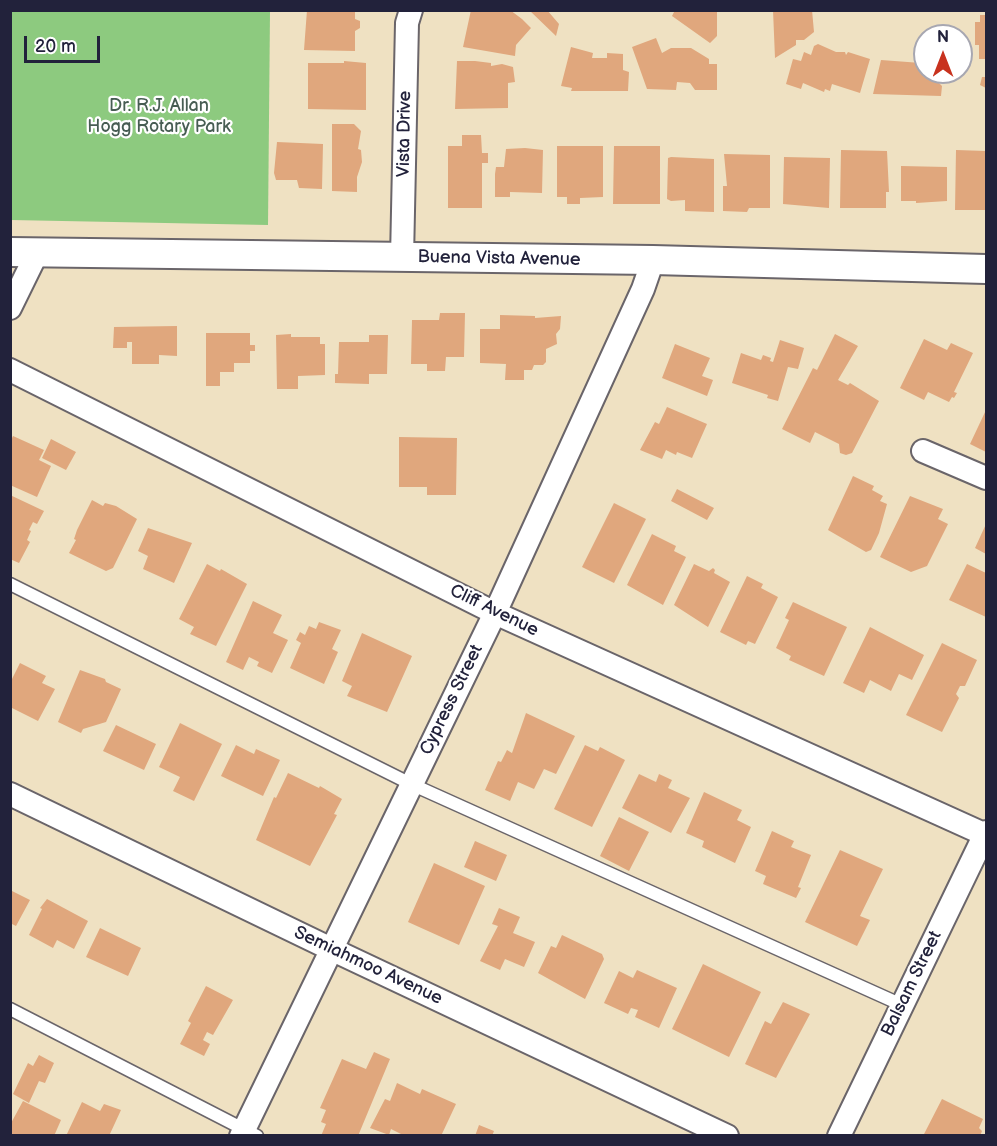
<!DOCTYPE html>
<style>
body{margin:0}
#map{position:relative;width:997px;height:1146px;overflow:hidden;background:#efe1c2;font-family:"Balsamiq Sans",sans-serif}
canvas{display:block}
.frame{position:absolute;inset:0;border:12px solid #22223b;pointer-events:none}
.north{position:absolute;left:913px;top:24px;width:60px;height:60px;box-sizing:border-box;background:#fff;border:2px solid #a7a7b1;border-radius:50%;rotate:0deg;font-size:16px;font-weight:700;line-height:24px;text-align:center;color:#22223b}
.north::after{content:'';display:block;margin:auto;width:21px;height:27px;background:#c8321e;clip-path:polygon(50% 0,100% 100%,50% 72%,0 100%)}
.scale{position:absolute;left:24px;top:36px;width:76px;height:27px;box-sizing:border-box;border:3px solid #22223b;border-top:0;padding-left:8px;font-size:18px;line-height:21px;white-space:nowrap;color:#22223b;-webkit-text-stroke:4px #fff;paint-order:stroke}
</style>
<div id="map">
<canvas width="997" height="1146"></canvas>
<div class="frame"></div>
<div class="north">N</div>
<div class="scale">20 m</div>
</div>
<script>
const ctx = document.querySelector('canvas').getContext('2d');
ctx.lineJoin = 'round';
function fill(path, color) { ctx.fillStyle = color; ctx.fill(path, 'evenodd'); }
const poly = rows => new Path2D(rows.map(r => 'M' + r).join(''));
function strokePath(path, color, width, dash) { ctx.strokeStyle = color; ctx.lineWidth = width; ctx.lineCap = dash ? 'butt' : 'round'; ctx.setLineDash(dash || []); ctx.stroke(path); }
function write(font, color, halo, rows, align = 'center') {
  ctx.font = font + ' "Balsamiq Sans",sans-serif'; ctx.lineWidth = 4.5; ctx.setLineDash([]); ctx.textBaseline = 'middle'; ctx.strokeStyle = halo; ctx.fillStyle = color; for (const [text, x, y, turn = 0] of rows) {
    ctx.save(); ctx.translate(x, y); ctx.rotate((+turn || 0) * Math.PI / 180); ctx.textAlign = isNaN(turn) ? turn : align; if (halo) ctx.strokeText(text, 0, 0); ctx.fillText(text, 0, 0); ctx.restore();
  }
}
fill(poly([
 [11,10,270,11,268,225,11,220]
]), '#8dca7f');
fill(poly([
 [307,10,355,10,355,19,360,21,360,28,355,31,355,51,304,50],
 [471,10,510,10,522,19,531,28,516,45,515,56,463,47],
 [529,10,547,10,559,24,556,36],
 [675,10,717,10,717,36,710,43,672,16],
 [773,10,812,10,814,32,804,40,796,40,796,45,775,58],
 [980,15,986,15,986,59,979,59,979,45,975,45,975,22,980,22],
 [656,38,662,53,671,48,691,48,709,59,709,64,717,64,717,90,695,90,690,83,677,82,676,90,647,89,632,47],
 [818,44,836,52,845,52,846,55,848,52,870,59,860,93,832,84,830,91,825,89,824,92,803,83,801,89,786,84,793,59,801,61,804,52,811,55,814,46],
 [571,47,593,53,592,58,607,58,607,53,623,54,623,70,629,72,628,91,571,91,572,88,561,86],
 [921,58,925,58,925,72,939,72,939,83,942,86,941,96,873,94,881,60,921,63],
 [344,61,366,63,366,110,308,109,308,63,344,63],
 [457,61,475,61,491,63,491,66,502,64,513,67,515,82,508,83,508,108,455,109],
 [982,77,986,77,986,88,980,85],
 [332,124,354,124,361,131,358,149,361,150,362,162,357,177,357,192,332,191],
 [462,135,481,135,482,153,488,153,488,163,482,163,482,208,448,208,448,146,462,146],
 [277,142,323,144,322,189,299,188,297,180,276,180,274,173],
 [557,146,603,146,603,197,580,198,580,204,567,204,567,197,557,197],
 [614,146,660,146,660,204,613,204],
 [525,148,543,150,542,193,510,192,510,197,495,197,495,174,496,167,504,167,506,149],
 [841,150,887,151,889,192,886,192,886,208,840,208],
 [956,150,986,151,986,210,955,210],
 [724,154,770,155,770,208,749,208,747,212,723,211,723,186,727,186],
 [671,157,714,159,714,212,685,211,685,200,671,201,667,199,668,158],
 [784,157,830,158,829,208,783,204],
 [901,166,947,167,947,201,916,203,916,201,901,201],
 [440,313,465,313,464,357,446,357,445,371,427,371,427,364,411,364,412,320,439,320],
 [500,315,535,316,535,318,561,316,560,329,556,334,557,344,546,349,546,362,543,365,534,365,532,370,524,370,524,380,505,380,506,364,480,363,480,329,500,329],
 [177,326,177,356,159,355,159,364,132,364,132,342,127,342,127,348,113,348,114,327],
 [206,333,250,333,250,345,255,345,255,351,250,351,250,363,234,363,234,372,220,372,220,386,206,386],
 [291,334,291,337,320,337,320,344,325,344,325,375,298,376,298,389,277,389,276,335],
 [835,334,858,346,838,380,848,385,850,383,879,401,852,453,846,455,840,453,839,444,815,432,810,443,782,429,813,368,817,370],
 [369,335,388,335,387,374,369,374,369,384,335,383,335,374,338,374,339,342,369,342],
 [924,339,947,350,951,343,973,353,954,392,957,393,954,398,952,397,949,402,928,392,924,400,900,388],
 [780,340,804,348,798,369,788,367,778,401,767,398,768,395,732,383,741,353,761,360,763,355,771,358,770,361,773,362],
 [675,344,710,358,702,376,713,380,707,396,662,378],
 [667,407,707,424,692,458,677,452,676,455,666,450,662,459,640,450,655,422,659,424],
 [986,410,986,452,970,444],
 [13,436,44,450,39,460,51,466,37,497,10,485,10,442],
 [399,437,457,438,456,495,427,495,427,487,399,487],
 [51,439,76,452,66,470,42,458],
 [853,476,874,486,872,490,883,496,880,501,887,504,879,533,871,550,866,552,828,530],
 [677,489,714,508,707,520,671,501],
 [10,495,44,511,37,524,33,522,29,530,31,531,27,540,30,542,19,563,10,559],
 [910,496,943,509,938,519,948,524,927,566,911,572,880,557],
 [92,500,103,506,105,503,116,506,137,519,113,568,106,571,69,553,76,540,74,539,77,530],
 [614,503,646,519,614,583,582,567],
 [986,524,986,554,975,548],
 [148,528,192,543,174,583,143,569,148,556,138,551],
 [652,534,676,546,674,551,686,557,663,605,627,585],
 [207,564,220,571,221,569,247,584,216,646,190,634,194,627,179,619],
 [694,564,709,571,713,568,715,570,714,573,730,582,708,627,674,605],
 [967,564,986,573,986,617,949,600],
 [747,576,763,584,761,588,778,597,755,644,748,641,746,645,720,632],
 [253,601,282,615,273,633,288,640,272,673,257,666,259,662,249,657,243,670,226,662],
 [793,602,847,627,824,676,789,660,791,656,776,648,789,620,785,618],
 [319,622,341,630,332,649,338,652,324,684,290,668,301,643,296,640,300,632,305,635,309,626,316,629],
 [870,627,924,655,912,680,899,674,891,691,870,680,864,693,843,683],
 [362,633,412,656,387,712,347,696,352,686,342,681],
 [942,643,977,660,965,686,960,686,956,694,959,698,942,732,906,715],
 [20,663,46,676,42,683,55,689,38,721,10,707,10,683],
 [80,670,105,679,106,682,121,689,106,722,83,729,81,733,58,722],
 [526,713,575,736,556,774,544,769,534,789,518,782,510,801,485,790,498,761,501,762,507,750,512,753],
 [180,723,222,744,194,801,173,791,180,777,159,767],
 [116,725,156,744,144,770,103,751],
 [236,745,254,754,256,749,280,760,263,796,221,776],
 [585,745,598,751,600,747,625,760,592,827,554,809],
 [288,773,319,788,320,786,342,799,334,814,337,815,310,866,256,840,274,797,276,798],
 [639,774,656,782,659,774,672,780,668,788,690,798,671,833,622,808],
 [704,792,742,810,737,820,751,827,735,863,702,847,704,841,686,833],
 [619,817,649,832,629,871,600,856],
 [772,831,794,841,791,847,811,855,798,887,801,888,796,898,763,884,766,876,755,871],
 [475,841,507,855,496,881,464,867],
 [840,850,883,869,860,916,870,920,857,946,805,922],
 [434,863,485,886,459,945,408,922],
 [10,890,30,900,16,926,10,923],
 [47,899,88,921,74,949,57,940,53,948,29,935,42,909,40,908],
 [499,908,520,917,513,933,535,942,524,967,505,959,500,970,480,961,498,926,492,924],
 [100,928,141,948,128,976,86,957],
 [562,935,602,954,604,959,585,999,538,973,551,946,556,948],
 [703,964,761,992,729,1057,672,1029],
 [637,970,677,988,659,1028,635,1017,638,1010,631,1008,628,1014,604,1003,619,971,633,978],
 [206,986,233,1000,213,1035,207,1032,203,1040,210,1044,204,1056,180,1044,191,1023,188,1021],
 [783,1002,810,1014,776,1078,745,1064,765,1021,771,1024],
 [374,1052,390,1059,358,1136,321,1136,326,1124,321,1122,326,1110,320,1108,342,1059,366,1069],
 [39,1055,54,1063,45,1083,39,1081,29,1103,13,1094,28,1063,33,1066],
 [397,1083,420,1094,422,1089,456,1104,441,1136,405,1136,391,1129,389,1135,370,1128,385,1099,390,1101],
 [942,1099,983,1119,979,1128,982,1131,980,1136,923,1136],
 [23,1101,61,1120,54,1136,10,1136,10,1125],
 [82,1102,100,1111,104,1104,121,1110,109,1136,66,1136],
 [479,1125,494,1131,492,1136,475,1136]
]), '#e0a77d');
const service = poly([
 [10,584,411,784,902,1005],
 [10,1009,257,1136]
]);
const minor = poly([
 [402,258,407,23,411,10],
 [10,308,37,253],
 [10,370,495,613,986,835],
 [923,451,986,478],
 [10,794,331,949,727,1136],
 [241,1136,495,613,643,289,653,260],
 [839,1136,986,832]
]);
const tertiary = poly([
 [10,252,653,260,986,269]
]);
strokePath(service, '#6a656a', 15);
strokePath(minor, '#6a656a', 26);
strokePath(tertiary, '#6a656a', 32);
strokePath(service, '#fff', 12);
strokePath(minor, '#fff', 22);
strokePath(tertiary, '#fff', 28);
write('18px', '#475d53', '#fff', [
 ["Dr. R.J. Allan",159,106],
 ["Hogg Rotary Park",159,127]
]);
write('18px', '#22223b', '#fff', [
 ["Vista Drive",405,134,-89],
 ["Buena Vista Avenue",499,259,1],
 ["Cliff Avenue",494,611,26],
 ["Cypress Street",452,700,-64],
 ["Semiahmoo Avenue",368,966,25],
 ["Balsam Street",912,984,-64]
]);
</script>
